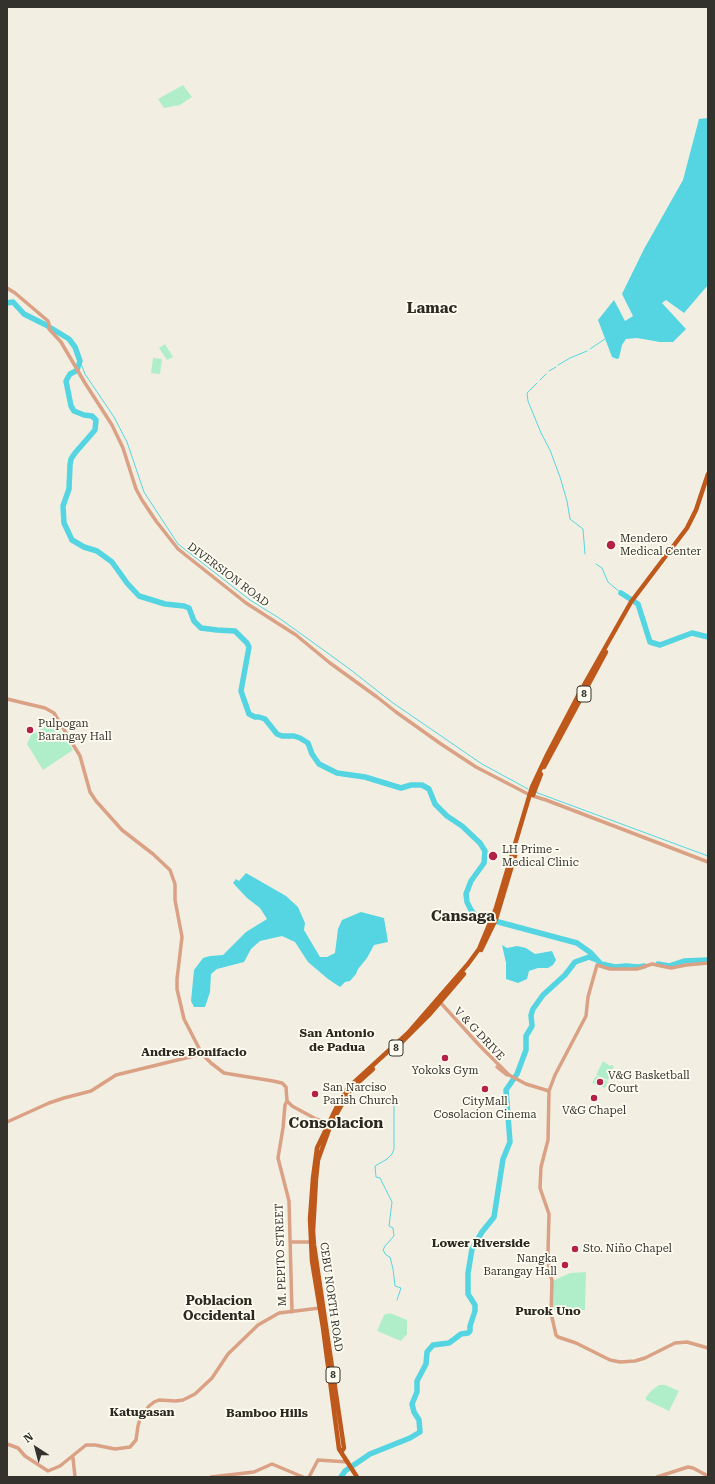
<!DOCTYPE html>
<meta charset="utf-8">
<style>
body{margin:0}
#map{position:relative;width:715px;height:1484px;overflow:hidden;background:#f2efe2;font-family:"Roboto Serif",serif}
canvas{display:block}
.frame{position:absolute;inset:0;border:8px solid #33322d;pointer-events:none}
.north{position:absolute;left:16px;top:1428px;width:40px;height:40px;-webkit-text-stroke:3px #fffdf2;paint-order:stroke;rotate:324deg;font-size:11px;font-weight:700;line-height:16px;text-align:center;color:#33322d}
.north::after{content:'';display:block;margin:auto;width:14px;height:18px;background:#33322d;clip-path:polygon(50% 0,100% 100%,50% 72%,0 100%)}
</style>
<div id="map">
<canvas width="715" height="1484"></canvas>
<div class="frame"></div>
<div class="north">N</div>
</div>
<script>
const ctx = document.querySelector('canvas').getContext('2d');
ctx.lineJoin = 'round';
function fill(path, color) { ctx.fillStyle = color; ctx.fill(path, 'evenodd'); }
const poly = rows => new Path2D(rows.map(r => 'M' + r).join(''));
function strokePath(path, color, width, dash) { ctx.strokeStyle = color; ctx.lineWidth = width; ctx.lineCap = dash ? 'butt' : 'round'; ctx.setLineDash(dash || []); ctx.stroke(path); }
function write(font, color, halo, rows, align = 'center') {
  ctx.font = font + ' "Roboto Serif",serif'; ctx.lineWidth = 3.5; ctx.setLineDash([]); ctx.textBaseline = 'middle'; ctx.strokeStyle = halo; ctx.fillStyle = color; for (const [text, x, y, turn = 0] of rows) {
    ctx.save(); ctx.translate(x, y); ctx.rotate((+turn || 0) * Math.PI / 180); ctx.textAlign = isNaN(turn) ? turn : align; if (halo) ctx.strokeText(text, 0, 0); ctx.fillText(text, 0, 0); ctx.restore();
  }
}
fill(poly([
 [183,85,192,97,180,105,164,108,158,99],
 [165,344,173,357,167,360,159,348],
 [153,358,162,359,160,374,151,373],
 [54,721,73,750,43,770,27,744,31,735],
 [603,1061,610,1066,611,1065,614,1066,608,1080,596,1075],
 [596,1076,608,1081,605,1088,592,1083],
 [586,1272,585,1310,552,1310,553,1281,570,1273],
 [390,1313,407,1320,407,1334,401,1341,377,1331,384,1315],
 [659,1385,665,1385,679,1391,669,1411,646,1400,646,1397,651,1391]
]), '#b0eeca');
fill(poly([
 [708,118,708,285,684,313,666,300,662,303,686,329,673,342,660,342,637,338,626,339,622,345,619,358,617,359,612,357,598,320,614,300,625,321,633,316,622,294,644,249,683,180,699,119],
 [246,873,286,896,298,907,305,923,304,930,320,957,327,957,335,953,338,929,342,920,361,912,384,918,388,942,374,945,367,958,358,969,356,974,350,981,345,982,340,987,328,979,308,962,295,942,282,936,260,941,251,949,244,962,217,969,211,974,210,992,205,1007,194,1007,191,1001,194,970,203,958,210,956,223,955,246,932,267,919,260,908,247,898,233,883,236,879,239,881],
 [502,945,507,948,517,946,526,948,535,954,552,951,556,960,553,965,548,968,538,968,529,971,527,979,518,983,506,979,506,963]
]), '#54d5e1');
strokePath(poly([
 [590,349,605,339],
 [80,361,85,374,114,417,127,442,144,492,178,544,250,600,279,618,347,667,393,703,482,764,528,789],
 [558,365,570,358,587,351],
 [549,371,556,367],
 [540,380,546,374],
 [537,383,527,393,528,401,541,433,550,450,560,477,567,501,570,519,583,529,585,554],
 [596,564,602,568,608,582,621,593],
 [535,792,708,856],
 [394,1102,394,1149,392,1154,387,1159,375,1166,376,1177,380,1178,392,1202,389,1226,393,1228,394,1236,385,1246,383,1250,386,1255,390,1257,393,1269,395,1286,401,1288,397,1300]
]), '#54d5e1', 1);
strokePath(poly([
 [7,303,13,302,24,314,46,325,69,339,75,347,80,361,77,370],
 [76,371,70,374,66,381,71,406,74,411,84,415,92,416,96,420,95,430,75,453,71,459,70,465,69,489,63,506,64,523,72,540,84,547,97,551,112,562,127,583,139,596,165,604,184,606,189,608,194,621,201,628,217,630,235,631,247,643,249,647,241,691,249,714,255,717,259,717,265,719,277,734,282,736,294,736,300,738,308,743,312,754,319,764,337,773,365,777,401,788,411,785,422,785,429,789,435,804,447,816,462,826,480,843,485,851,484,863,471,881,466,894,467,902,471,910,476,916,577,943,591,953,601,964,615,967,626,966,639,967,644,966],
 [621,593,638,604,650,642,660,645,692,633,708,637],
 [658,964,669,966,684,961,708,960],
 [341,1477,345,1471,370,1454,410,1438,420,1432,419,1420,414,1412,412,1404,417,1392,417,1381,426,1364,427,1352,433,1345,449,1343,461,1334,468,1333,470,1331,470,1326,475,1311,475,1305,468,1294,468,1273,472,1249,482,1232,494,1217,503,1159,510,1142,506,1090,517,1074,526,1050,526,1036,532,1026,531,1015,533,1009,543,995,565,975,575,962,589,957,597,960]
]), '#54d5e1', 5.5);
strokePath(poly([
 [7,288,15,293,48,321,49,324,49,329,61,342,85,383,112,425,123,448,136,489,142,500,156,521,178,549,246,603,296,635,330,663,377,697,396,712,441,744,476,767,530,795],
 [7,699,45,708,54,713,80,756,90,792,96,801,122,830,153,854,170,870,175,884,175,900,182,937,177,979,177,989,184,1019,202,1054,211,1063,224,1073,273,1081,282,1083,286,1087,287,1101,285,1105,283,1128,278,1158,289,1201,292,1312],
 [533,796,546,800,708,862],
 [708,963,686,965,671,968,652,964,637,969,610,969,597,965,588,997,586,1016,555,1075,549,1091,548,1140,541,1167,540,1188,549,1214,548,1252,549,1271,552,1280,551,1313,556,1335,558,1337,576,1343,610,1360,620,1362,635,1361,645,1358,675,1343,687,1342,708,1348],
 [439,1001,480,1046,509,1075,526,1084,549,1091],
 [497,1067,507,1075],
 [287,1101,292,1106,316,1119,330,1124],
 [7,1122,49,1103,64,1098,91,1091,116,1075,202,1054],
 [290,1242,312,1242],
 [7,1444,18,1448,25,1456,48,1471,60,1466,86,1445,95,1445,115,1449,130,1447,136,1440,138,1426,140,1419,149,1406,154,1402,159,1400,176,1401,183,1400,195,1394,212,1378,228,1354,258,1325,279,1313,320,1308],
 [73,1458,75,1477],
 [211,1477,254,1472,272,1464,303,1477],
 [309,1477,318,1460,348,1462],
 [657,1477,688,1467,693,1468,708,1476]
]), '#daa185', 3.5);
strokePath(poly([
 [544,767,606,652],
 [533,795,541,774],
 [481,950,496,919,516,852],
 [399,1045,429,1015,464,974],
 [342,1451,344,1448,314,1245,313,1231,316,1179,318,1160,331,1124,345,1099,353,1087,373,1069],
 [357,1477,339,1449,323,1328,312,1261,310,1219,313,1178,317,1148,341,1098,349,1087,408,1033,468,964,479,949,496,908,532,787,547,755,580,692,631,602,687,528,696,510,708,474]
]), '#be591b', 4.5);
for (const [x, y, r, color] of [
 [611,545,5,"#b32148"],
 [30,730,4,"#b32148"],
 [493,856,5,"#b32148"],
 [445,1058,4,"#b32148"],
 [600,1082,4,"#b32148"],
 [485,1089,4,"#b32148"],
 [315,1094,4,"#b32148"],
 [594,1098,4,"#b32148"],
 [575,1249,4,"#b32148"],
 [565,1265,4,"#b32148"]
]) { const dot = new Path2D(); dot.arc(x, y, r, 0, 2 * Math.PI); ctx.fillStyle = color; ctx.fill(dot); strokePath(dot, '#fffdf2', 1.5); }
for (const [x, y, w] of [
 [584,694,14],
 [396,1048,14],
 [333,1375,14]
]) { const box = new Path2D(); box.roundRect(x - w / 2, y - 8, w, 16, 3); ctx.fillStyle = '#fffdf2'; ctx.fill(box); strokePath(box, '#33322d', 1); }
write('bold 10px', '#33322d', null, [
 ["8",584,694],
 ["8",396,1048],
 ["8",333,1375]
]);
write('11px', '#33322d', '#fffdf2', [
 ["Mendero",620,539],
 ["Medical Center",620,552],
 ["Pulpogan",38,724],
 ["Barangay Hall",38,737],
 ["LH Prime -",502,850],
 ["Medical Clinic",502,863],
 ["Yokoks Gym",445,1071,"center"],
 ["V&G Basketball",608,1076],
 ["Court",608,1089],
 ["San Narciso",323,1088],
 ["Parish Church",323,1101],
 ["CityMall",485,1102,"center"],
 ["Cosolacion Cinema",485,1115,"center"],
 ["V&G Chapel",594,1111,"center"],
 ["Sto. Niño Chapel",583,1249],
 ["Nangka",557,1259,"right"],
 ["Barangay Hall",557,1272,"right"]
], 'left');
write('11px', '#33322d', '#fffdf2', [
 ["DIVERSION ROAD",228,575,37],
 ["V & G DRIVE",479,1034,47],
 ["M. PEPITO STREET",281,1255,-92],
 ["CEBU NORTH ROAD",331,1297,82]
]);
write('bold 12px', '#2c2a20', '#fffdf2', [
 ["San Antonio",337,1033],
 ["de Padua",337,1047],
 ["Andres Bonifacio",194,1052],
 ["Lower Riverside",481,1243],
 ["Purok Uno",548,1311],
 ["Katugasan",142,1412],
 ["Bamboo Hills",267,1413]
]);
write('bold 13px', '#2c2a20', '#fffdf2', [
 ["Poblacion",219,1301],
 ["Occidental",219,1316]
]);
write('bold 15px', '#2c2a20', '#fffdf2', [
 ["Lamac",432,309],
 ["Cansaga",463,917],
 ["Consolacion",336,1124]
]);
</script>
